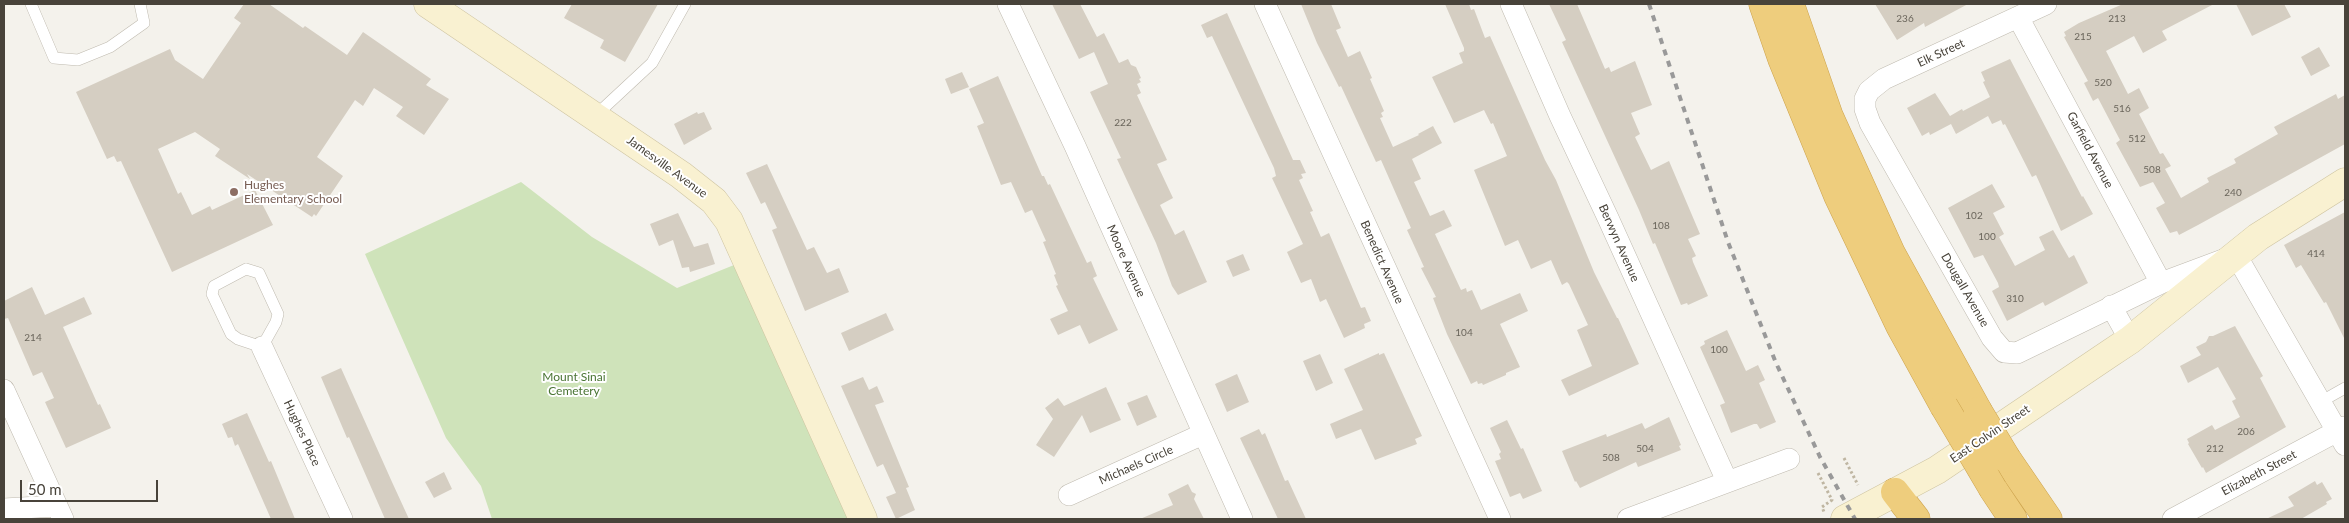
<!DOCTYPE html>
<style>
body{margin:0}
#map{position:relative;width:2349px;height:523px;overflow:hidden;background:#f4f2ec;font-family:Lato,sans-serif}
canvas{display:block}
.frame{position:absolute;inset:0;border:5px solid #48433a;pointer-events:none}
.scale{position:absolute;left:20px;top:480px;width:138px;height:22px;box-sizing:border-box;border:2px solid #48433a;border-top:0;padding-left:6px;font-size:15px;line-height:18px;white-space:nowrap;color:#48433a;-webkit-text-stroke:4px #fff;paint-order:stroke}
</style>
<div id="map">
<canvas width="2349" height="523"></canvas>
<div class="frame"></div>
<div class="scale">50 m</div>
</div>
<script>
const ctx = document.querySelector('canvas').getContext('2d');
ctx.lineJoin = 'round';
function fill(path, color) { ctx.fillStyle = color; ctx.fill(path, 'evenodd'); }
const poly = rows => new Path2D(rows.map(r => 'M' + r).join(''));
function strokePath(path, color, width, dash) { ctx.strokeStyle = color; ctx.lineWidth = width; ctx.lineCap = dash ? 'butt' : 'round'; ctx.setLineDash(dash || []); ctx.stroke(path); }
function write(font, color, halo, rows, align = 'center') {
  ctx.font = font + ' Lato,sans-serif'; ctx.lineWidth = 4; ctx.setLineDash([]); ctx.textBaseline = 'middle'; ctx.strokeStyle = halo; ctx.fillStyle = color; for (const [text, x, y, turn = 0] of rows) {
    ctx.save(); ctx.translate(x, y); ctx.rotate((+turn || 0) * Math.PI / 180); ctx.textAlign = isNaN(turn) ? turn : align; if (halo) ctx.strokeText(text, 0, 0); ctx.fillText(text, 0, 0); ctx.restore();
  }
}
fill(poly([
 [521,182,592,237,677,288,734,265,848,519,492,519,481,486,446,438,365,254]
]), '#cfe3ba');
fill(poly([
 [244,4,269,4,303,28,305,26,347,55,363,32,431,79,426,85,449,99,424,135,396,116,403,107,374,88,363,106,355,100,317,157,343,176,316,216,314,214,312,217,247,174,250,179,215,156,220,149,195,132,158,149,178,194,181,192,192,215,210,206,212,210,255,190,273,225,172,272,121,161,117,162,114,156,107,159,76,92,170,49,175,60,203,79,241,23,234,18],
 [572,4,658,4,625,62,600,48,604,40,564,18],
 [1052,4,1080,4,1097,37,1104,33,1119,63,1128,59,1131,65,1136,67,1141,78,1139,79,1141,82,1137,84,1141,93,1137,95,1167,160,1157,164,1173,198,1160,205,1175,235,1184,230,1207,282,1178,295,1172,286,1156,243,1117,159,1121,158,1090,92,1108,84,1094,52,1079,59],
 [1301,4,1331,4,1341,28,1336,30,1348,57,1360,51,1372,78,1370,79,1384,111,1381,113,1383,117,1380,118,1393,147,1419,135,1418,134,1433,126,1442,143,1412,159,1421,179,1414,182,1430,216,1444,210,1452,226,1435,234,1461,290,1466,288,1467,292,1472,290,1481,310,1520,293,1528,311,1500,324,1520,367,1506,373,1506,375,1483,385,1482,383,1478,384,1477,381,1471,384,1447,334,1433,298,1436,297,1421,268,1424,267,1407,230,1411,228,1381,160,1376,162,1341,86,1339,87,1317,43],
 [1445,4,1469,4,1471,10,1474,9,1485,38,1490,36,1545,160,1556,180,1594,272,1617,318,1618,318,1639,364,1569,396,1561,380,1592,366,1577,330,1588,325,1569,284,1567,282,1562,285,1551,260,1531,269,1518,240,1505,246,1474,170,1507,156,1493,123,1491,124,1484,110,1454,123,1432,77,1463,63,1459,53,1464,51,1464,48],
 [1549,4,1577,4,1605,69,1609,67,1611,72,1635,61,1652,105,1631,113,1640,134,1635,137,1651,170,1669,161,1700,234,1688,239,1696,256,1692,258,1693,262,1708,296,1688,305,1687,303,1681,305,1655,243,1653,244,1639,210,1562,42,1566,40],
 [1875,4,1968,4,1925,27,1924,23,1897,40],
 [2123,4,2214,4,2162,31,2167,40,2143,53,2134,36,2106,51,2128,94,2139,88,2149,108,2139,114,2160,154,2163,153,2171,166,2165,169,2181,198,2209,182,2207,178,2236,163,2234,159,2278,134,2274,127,2336,94,2338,99,2345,95,2345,144,2198,225,2179,235,2177,231,2170,233,2156,208,2165,203,2153,182,2140,187,2116,143,2120,140,2098,98,2093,101,2084,83,2088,81,2064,37,2066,36,2064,32,2079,23],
 [2236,4,2284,4,2291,17,2252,36],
 [1227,13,1293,160,1300,160,1306,173,1301,174,1303,178,1299,180,1313,211,1310,212,1321,237,1329,233,1361,308,1365,307,1371,321,1364,324,1365,328,1344,338,1326,299,1320,302,1311,279,1301,283,1287,252,1303,244,1272,178,1276,176,1274,168,1212,36,1207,38,1201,25],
 [2319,47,2330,66,2311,76,2301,57],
 [2010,59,2082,197,2083,196,2093,214,2061,231,2036,175,2032,177,2005,124,2003,125,2001,120,1992,124,1988,116,1956,134,1951,124,1930,135,1929,132,1922,136,1907,108,1935,93,1950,116,1962,109,1963,111,1990,97,1983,82,1985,81,1981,72],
 [962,72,969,87,951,94,945,79],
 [998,76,1042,176,1044,176,1048,185,1050,184,1087,263,1091,261,1097,276,1093,278,1118,330,1089,344,1080,325,1058,335,1050,319,1068,311,1056,286,1058,285,1054,275,1056,274,1043,242,1046,241,1032,210,1025,213,1011,182,1001,185,977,126,984,123,969,89],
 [697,112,698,114,704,112,712,129,684,145,674,124],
 [767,164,807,250,814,247,827,273,839,268,849,292,805,311,772,230,777,228,765,202,761,204,746,173],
 [1992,184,2005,207,1993,213,2004,234,1999,237,2015,266,2045,250,2039,237,2053,230,2069,258,2074,255,2088,283,2045,306,2043,302,2007,321,1992,291,1999,287,1998,283,1983,255,1974,258,1948,208],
 [2345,212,2345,340,2326,302,2324,303,2301,265,2296,268,2284,245],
 [678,213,694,247,708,243,715,264,690,272,689,267,682,268,673,240,659,246,650,224],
 [1243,254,1250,270,1233,277,1226,261],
 [32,287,45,315,84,297,92,314,63,327,98,405,100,404,111,428,66,448,45,402,54,398,42,372,33,376,8,318,4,319,4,301],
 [886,313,894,330,849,351,841,333],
 [2235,326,2263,376,2260,378,2286,427,2206,473,2203,467,2202,468,2188,444,2189,443,2187,439,2212,425,2215,430,2240,417,2232,401,2236,399,2218,367,2188,383,2180,366,2201,355,2196,347,2206,342,2209,336,2213,336],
 [1727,330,1746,371,1758,365,1765,380,1759,383,1776,422,1760,429,1757,424,1754,424,1731,433,1720,405,1725,403,1700,347,1705,344,1704,341],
 [1379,353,1379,355,1384,353,1422,436,1415,439,1417,444,1375,460,1361,429,1336,439,1330,424,1363,410,1344,369],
 [1320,354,1333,383,1316,391,1303,361],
 [341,368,392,482,409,519,385,519,349,437,347,438,321,377],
 [1237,374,1249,402,1227,412,1215,384],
 [863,377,869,390,877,386,884,402,875,405,909,487,906,488,915,510,896,519,886,497,896,493,883,464,877,467,841,386],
 [1106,387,1121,420,1090,433,1082,415,1054,457,1036,445,1053,419,1045,408,1058,398,1064,406],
 [1147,395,1157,417,1137,426,1127,403],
 [247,413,269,462,271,461,295,519,271,519,238,444,235,446,232,437,228,438,222,424],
 [1669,417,1681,445,1679,446,1681,450,1638,467,1636,462,1580,488,1576,481,1575,482,1562,451,1606,434,1607,437,1642,423,1645,429],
 [1507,420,1521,449,1523,448,1542,491,1523,499,1520,493,1510,497,1495,461,1501,459,1499,454,1501,452,1490,428],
 [1259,429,1262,435,1265,433,1285,481,1288,480,1306,519,1278,519,1240,438],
 [444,472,452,489,434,498,425,482],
 [2315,481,2317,485,2322,482,2332,499,2326,502,2327,504,2301,519,2266,519,2294,506,2288,497],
 [1188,484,1192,492,1196,494,1194,499,1204,519,1140,519,1173,505,1168,494]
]), '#d5cec2');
const lane = poly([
 [31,4,54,58,78,60,110,47,144,23,140,4],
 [595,116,652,63,685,4],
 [246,269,259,273,278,314,276,322,262,347,238,339,231,334,212,294,214,286,246,269],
 [2322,401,2345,388]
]);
const street = poly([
 [1008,4,1075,146,1242,519],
 [1265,4,1500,519],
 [1511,4,1560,116,1608,218,1727,481],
 [2046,4,1884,79,1869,91,1865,99,1865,109,1870,123,1992,338,2004,352,2017,353,2161,283,2236,255,2345,445],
 [2018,17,2161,283],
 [2111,306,2130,340],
 [262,347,342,519],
 [4,390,63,519],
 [1069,495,1203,434],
 [4,509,57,506],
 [1628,519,1789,459],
 [2173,519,2345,427]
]);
const secondary = poly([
 [428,4,681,175,714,201,729,221,863,519],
 [1845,519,1937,470,2109,354,2130,340,2258,237,2345,182]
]);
const highway = poly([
 [1763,4,1782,59,1838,196,1900,326,1944,406],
 [1790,4,1829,116,1891,253,1978,411],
 [2007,459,2048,519],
 [1993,489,2013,519],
 [1895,492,1916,519]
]);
strokePath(lane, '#bfbaaf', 12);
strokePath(street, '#bfbaaf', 22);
strokePath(secondary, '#cec4a1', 29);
strokePath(highway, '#cda34d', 29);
strokePath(poly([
 [1844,458,1858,485],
 [1818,473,1832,500,1822,507,1824,512]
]), '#bfb6a2', 3, [2.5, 2.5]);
strokePath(lane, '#fff', 11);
strokePath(street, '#fff', 21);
strokePath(secondary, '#f9f1d1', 28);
strokePath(highway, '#eecd7d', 28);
strokePath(poly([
 [1649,4,1728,242,1776,363,1820,457,1855,519]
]), '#999', 4, [6, 6]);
const highwayBridge = poly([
 [1944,406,1993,489],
 [1978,411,2007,459]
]);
strokePath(highwayBridge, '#cda34d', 29, []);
strokePath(highwayBridge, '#eecd7d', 28);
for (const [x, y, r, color] of [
 [234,192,5,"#8d6e63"]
]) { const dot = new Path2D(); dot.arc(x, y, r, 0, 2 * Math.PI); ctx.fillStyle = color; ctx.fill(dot); strokePath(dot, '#fff', 2); }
write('10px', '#6b665c', null, [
 ["236",1905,19],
 ["213",2117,19],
 ["215",2083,37],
 ["520",2103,83],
 ["516",2122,109],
 ["222",1123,123],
 ["512",2137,139],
 ["508",2152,170],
 ["240",2233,193],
 ["102",1974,216],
 ["108",1661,226],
 ["100",1987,237],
 ["414",2316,254],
 ["310",2015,299],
 ["104",1464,333],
 ["214",33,338],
 ["100",1719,350],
 ["206",2246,432],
 ["504",1645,449],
 ["212",2215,449],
 ["508",1611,458]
]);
write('12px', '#48433a', '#fff', [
 ["Elk Street",1941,53,-25],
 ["Garfield Avenue",2090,150,62],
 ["Jamesville Avenue",667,167,36],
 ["Berwyn Avenue",1619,243,66],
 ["Moore Avenue",1126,261,66],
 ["Benedict Avenue",1382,262,66],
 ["Dougall Avenue",1965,290,60],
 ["Hughes Place",302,433,65],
 ["East Colvin Street",1990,434,-34],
 ["Michaels Circle",1136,465,-24],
 ["Elizabeth Street",2259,473,-28]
]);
write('12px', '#785e54', '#fff', [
 ["Hughes",244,185],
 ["Elementary School",244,199]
], 'left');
write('12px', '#497433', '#fff', [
 ["Mount Sinai",574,377],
 ["Cemetery",574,391]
]);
</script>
